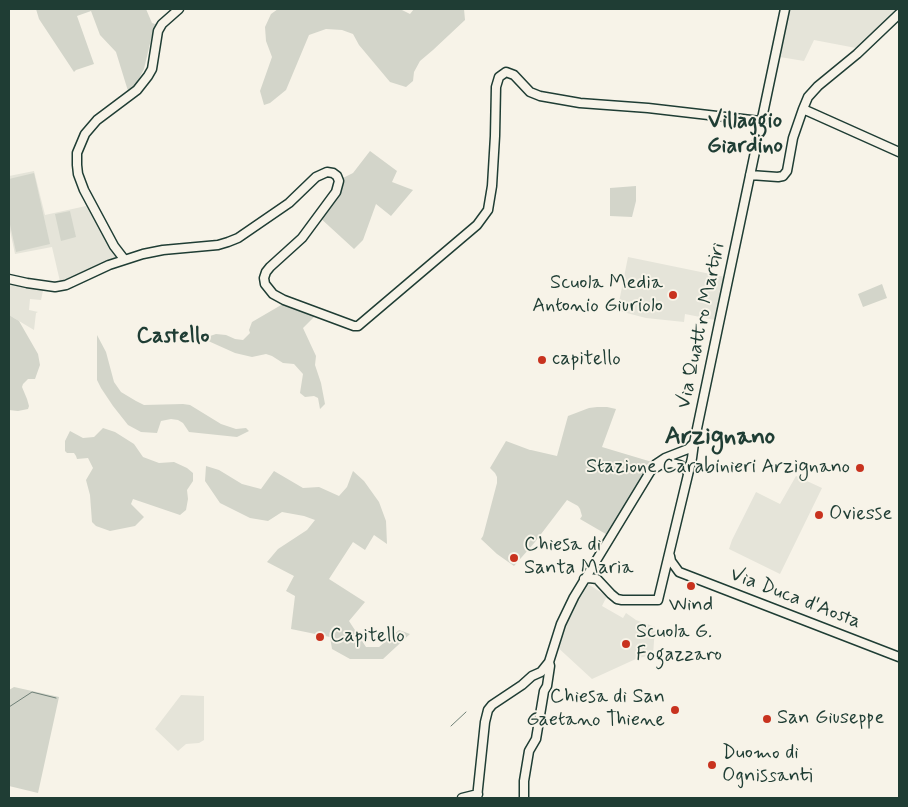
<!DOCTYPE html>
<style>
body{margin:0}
#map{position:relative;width:908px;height:807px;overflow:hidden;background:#f7f3e8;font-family:Mynerve,sans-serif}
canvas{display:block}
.frame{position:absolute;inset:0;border:10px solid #1f3d34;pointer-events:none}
</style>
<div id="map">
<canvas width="908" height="807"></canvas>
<div class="frame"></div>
</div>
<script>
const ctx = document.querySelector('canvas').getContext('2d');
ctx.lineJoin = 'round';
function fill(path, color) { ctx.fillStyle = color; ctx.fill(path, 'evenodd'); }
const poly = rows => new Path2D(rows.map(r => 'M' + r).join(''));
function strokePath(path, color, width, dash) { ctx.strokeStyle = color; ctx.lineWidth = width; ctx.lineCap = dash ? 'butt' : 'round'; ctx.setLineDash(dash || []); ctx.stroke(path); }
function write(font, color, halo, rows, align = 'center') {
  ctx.font = font + ' Mynerve,sans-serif'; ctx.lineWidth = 4; ctx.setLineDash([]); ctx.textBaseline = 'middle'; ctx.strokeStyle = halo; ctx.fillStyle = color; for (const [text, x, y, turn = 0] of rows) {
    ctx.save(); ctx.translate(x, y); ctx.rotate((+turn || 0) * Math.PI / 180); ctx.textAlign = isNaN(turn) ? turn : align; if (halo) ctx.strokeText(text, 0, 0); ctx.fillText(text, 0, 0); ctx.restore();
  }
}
fill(poly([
 [789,9,896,9,868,38,856,48,814,40,804,61,780,57],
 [34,171,45,215,86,206,102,233,122,260,62,290,52,247,15,254,9,226,9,176],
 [628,257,730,278,720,321,685,314,684,322,646,318,623,312,617,312],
 [9,279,44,286,41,300,30,299,29,310,38,312,36,313,34,330,9,315],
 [796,476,822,488,780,574,729,549,732,540,756,492,780,504],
 [583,581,607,596,602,606,623,618,626,613,636,620,655,627,653,655,638,658,592,679,554,644],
 [181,695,204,696,204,740,199,743,186,744,178,751,155,729]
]), '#e5e4d9');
fill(poly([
 [36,9,146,9,152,23,155,24,157,23,152,35,144,69,136,84,128,91,116,52,100,35,91,11,77,16,94,64,76,70,74,72,39,19],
 [278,9,400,9,410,14,414,9,464,9,465,20,433,50,420,61,414,72,413,81,406,87,390,82,359,45,353,34,342,30,326,29,309,35,286,90,270,103,264,105,260,91,272,57,266,41,265,27,271,14],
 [370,151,397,171,392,182,413,190,391,216,376,204,363,240,354,249,318,216,339,180,353,173],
 [34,173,50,244,16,252,9,220,9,179],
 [636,186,636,201,632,217,610,216,610,188],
 [70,211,76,237,61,241,55,214],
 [882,284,887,298,863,307,858,294],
 [288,301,318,313,303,328,316,356,315,365,321,383,325,404,320,409,318,398,314,396,305,397,300,393,303,374,294,364,283,363,272,356,266,354,252,357,235,353,206,340,207,337,216,334,226,335,235,339,243,340,250,333,249,330,252,322],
 [9,315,19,321,38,354,40,365,35,379,28,379,23,384,22,387,27,399,29,406,28,409,18,411,9,410],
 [97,335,106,352,114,382,121,392,136,401,144,405,183,404,190,405,221,424,236,429,246,428,249,431,237,437,189,432,183,423,178,420,171,419,161,421,157,433,141,432,128,425,113,406,101,388,97,380],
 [597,407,607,407,616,409,602,447,652,462,611,537,580,519,582,516,580,509,578,506,567,500,535,542,514,566,497,554,481,539,483,536,497,483,497,477,495,473,490,468,506,441,530,450,531,450,557,456,568,416,589,408],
 [103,428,115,432,134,444,143,457,159,463,174,462,187,468,193,473,193,481,187,490,188,499,186,510,180,515,133,499,131,504,144,517,135,526,110,531,96,526,92,522,90,495,86,480,93,468,88,458,77,459,76,456,74,453,67,453,65,451,65,441,70,431,83,438,94,437],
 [206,466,219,470,242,484,261,489,274,471,303,488,319,487,339,496,347,487,353,471,364,481,379,502,386,521,387,544,374,535,365,550,353,542,329,579,365,602,349,621,366,647,379,647,399,630,410,634,383,659,350,659,332,649,330,637,291,629,295,596,286,591,294,576,267,562,278,549,307,530,315,520,304,516,282,512,268,521,250,518,220,503,205,481],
 [14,687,59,697,38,793,9,786,9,690]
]), '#d3d5ca');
strokePath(poly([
 [9,707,32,692,56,698],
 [451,726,466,712]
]), '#6f8077', 1);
const minor = poly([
 [803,109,899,152],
 [750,175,778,177,783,176,787,171,793,138,803,109,808,97,818,86,857,54,899,14],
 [124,259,114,246,84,190,78,174,77,165,77,153,85,134,97,120,137,90,148,76,152,69,158,31,162,24,179,9],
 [9,279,27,283,55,287,66,285,109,265,143,254,163,250,218,245,228,242,238,238,289,203,316,177,327,172,333,173,337,176,339,181,336,192,302,238,270,267,266,272,264,278,265,284,273,294,284,300,354,326,358,326,477,225,488,210,492,186,495,136,496,87,499,77,506,72,514,75,530,92,540,96,580,103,648,108,760,121],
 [657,467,660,465,671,463,680,465,688,472],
 [670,556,671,561,679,572,899,657],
 [584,579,589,578,597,579,611,594,617,599,622,600,658,600,692,458,694,443,718,328,785,9],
 [462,798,478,794],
 [477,798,485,722,488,710,492,705,522,685,532,676,541,672,549,662],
 [524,798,524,781,529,751,536,739,544,691,547,686,550,666,549,662,561,624,574,597,650,472,656,464,665,458,688,449,694,443]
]);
strokePath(minor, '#1f3d34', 11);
strokePath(minor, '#f7f3e8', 8);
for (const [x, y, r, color] of [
 [673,295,5,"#c8321e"],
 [542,360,5,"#c8321e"],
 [860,468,5,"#c8321e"],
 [819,515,5,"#c8321e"],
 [514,558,5,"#c8321e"],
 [691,586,5,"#c8321e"],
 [320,637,5,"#c8321e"],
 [626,644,5,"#c8321e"],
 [675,710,5,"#c8321e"],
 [767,719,5,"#c8321e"],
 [712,765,5,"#c8321e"]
]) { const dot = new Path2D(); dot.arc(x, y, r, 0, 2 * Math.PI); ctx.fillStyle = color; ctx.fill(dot); strokePath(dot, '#f7f3e8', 2); }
write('20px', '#1f3d34', '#f7f3e8', [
 ["Scuola Media",663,284,"right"],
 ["Antonio Giuriolo",663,307,"right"],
 ["capitello",552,360],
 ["Stazione Carabinieri Arzignano",850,468,"right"],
 ["Oviesse",829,515],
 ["Chiesa di",524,546],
 ["Santa Maria",524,569],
 ["Wind",691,606,"center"],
 ["Scuola G.",636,633],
 ["Fogazzaro",636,656],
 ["Capitello",330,637],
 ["Chiesa di San",665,698,"right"],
 ["Gaetano Thiene",665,721,"right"],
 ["San Giuseppe",777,719],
 ["Duomo di",722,754],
 ["Ognissanti",722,777]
], 'left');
write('20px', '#1f3d34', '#f7f3e8', [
 ["Via Quattro Martiri",702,326,-78],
 ["Via Duca d'Aosta",795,599,21]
]);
write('bold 22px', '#1f3d34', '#f7f3e8', [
 ["Villaggio",745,122],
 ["Giardino",745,147],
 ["Castello",173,337]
]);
write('bold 25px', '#1f3d34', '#f7f3e8', [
 ["Arzignano",720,438]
]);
</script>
